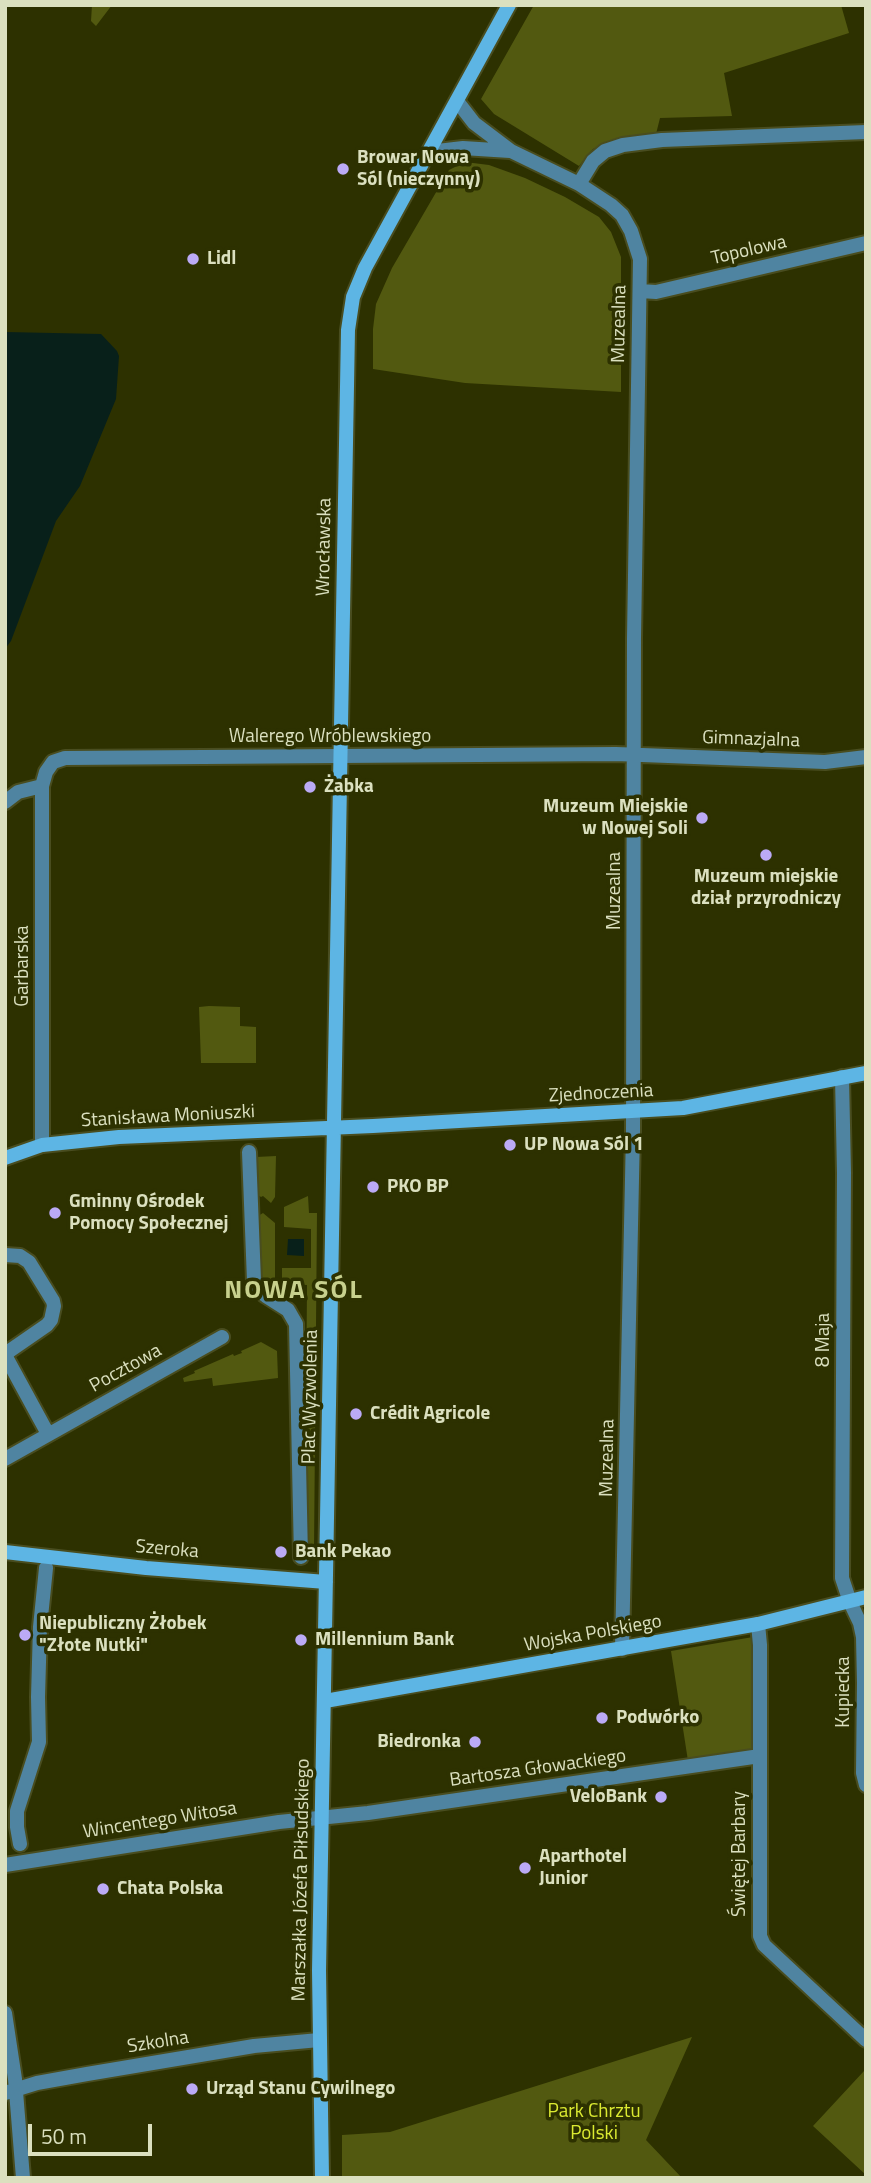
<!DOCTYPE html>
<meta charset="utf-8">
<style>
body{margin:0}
#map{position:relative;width:871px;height:2183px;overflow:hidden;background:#2d3100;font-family:"Titillium Web",sans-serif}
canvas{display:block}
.frame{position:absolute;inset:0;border:7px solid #dbe0bf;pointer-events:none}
.scale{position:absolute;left:28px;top:2124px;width:124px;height:32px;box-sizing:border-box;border:4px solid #dbe0bf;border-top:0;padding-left:9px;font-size:21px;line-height:24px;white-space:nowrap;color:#dbe0bf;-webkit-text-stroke:5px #2d3100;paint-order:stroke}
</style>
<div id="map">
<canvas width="871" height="2183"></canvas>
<div class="frame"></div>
<div class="scale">50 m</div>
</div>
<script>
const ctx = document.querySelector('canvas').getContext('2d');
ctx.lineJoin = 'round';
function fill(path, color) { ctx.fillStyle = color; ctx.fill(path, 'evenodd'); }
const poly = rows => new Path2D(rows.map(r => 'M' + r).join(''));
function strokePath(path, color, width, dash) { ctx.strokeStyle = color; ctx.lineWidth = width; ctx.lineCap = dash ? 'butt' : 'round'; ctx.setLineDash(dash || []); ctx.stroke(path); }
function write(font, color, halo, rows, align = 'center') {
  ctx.font = font + ' "Titillium Web",sans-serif'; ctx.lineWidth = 7; ctx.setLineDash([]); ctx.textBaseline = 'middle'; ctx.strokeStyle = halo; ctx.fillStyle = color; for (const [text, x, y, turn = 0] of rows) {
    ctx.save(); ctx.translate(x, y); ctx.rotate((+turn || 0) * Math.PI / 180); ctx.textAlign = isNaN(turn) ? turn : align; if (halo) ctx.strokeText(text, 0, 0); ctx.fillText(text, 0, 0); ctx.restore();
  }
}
fill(poly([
 [92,5,112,5,96,26,91,21],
 [534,5,841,5,849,33,724,73,732,116,660,118,656,134,622,137,593,149,579,166,494,114,481,99],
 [465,162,489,165,525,178,565,197,599,217,611,232,621,257,621,392,465,383,373,369,373,329,376,304,392,268,449,170],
 [209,1006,240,1007,240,1026,256,1027,256,1063,201,1063,199,1007],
 [276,1156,275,1197,271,1203,263,1196,261,1197,258,1195,256,1157],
 [308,1196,309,1213,317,1213,314,1550,311,1550,305,1544,307,1285,282,1284,282,1268,311,1268,311,1229,284,1227,284,1207],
 [263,1213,275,1223,275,1292,265,1292,261,1270,258,1216],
 [261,1342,277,1351,278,1378,213,1386,212,1378,184,1382,183,1378,195,1373,194,1371,233,1354,234,1356,239,1354,242,1353,241,1351],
 [753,1637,754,1752,688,1761,671,1651],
 [692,2037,646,2140,682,2178,342,2178,342,2135,390,2132],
 [864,2071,866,2073,866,2175,813,2126]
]), '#525910');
fill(poly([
 [5,332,101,334,117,351,119,356,116,399,80,486,56,521,11,641,5,649],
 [288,1239,304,1239,304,1256,287,1255]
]), '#08201a');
const street = poly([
 [457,101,474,123,511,151,579,184,611,205,622,215,631,231,640,259,634,638,633,1132,622,1649],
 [429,152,463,148,510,151],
 [579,184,593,161,605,151,623,145,662,140,866,132],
 [640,291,656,292,866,243],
 [5,802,18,792,42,786],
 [842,1077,844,1173,842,1578,850,1602,860,1623,863,1637,864,1683,863,1773,866,1785],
 [42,1145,42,786,46,772,53,762,65,758,616,754,825,762,866,757],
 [249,1152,254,1281,258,1290,266,1296,288,1310,296,1324,301,1557],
 [5,1255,20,1256,29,1262,53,1301,54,1306,51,1320,47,1325,5,1354],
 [5,1355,48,1434],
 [5,1459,222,1337],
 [758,1624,760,1645,760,1936,764,1945,866,2040],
 [20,1844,17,1827,17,1811,39,1742,38,1697,40,1627,46,1568],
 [5,1865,279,1822,368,1813,760,1756],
 [5,2013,15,2079,23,2178],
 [5,2093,37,2083,87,2074,254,2046,319,2040]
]);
const secondary = poly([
 [5,1158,42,1145,119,1137,373,1126,683,1108,866,1073],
 [5,1552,146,1568,326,1582],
 [325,1701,758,1624,866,1597],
 [322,2178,319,1970,348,330,353,297,365,268,509,5]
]);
strokePath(street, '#494d1f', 18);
strokePath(secondary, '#494d1f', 18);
strokePath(street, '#4f84a1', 14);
strokePath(secondary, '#5db5e4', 14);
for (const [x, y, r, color] of [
 [343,169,7,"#bbaaf6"],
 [193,259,7,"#bbaaf6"],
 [310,787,7,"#bbaaf6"],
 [702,818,7,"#bbaaf6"],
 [766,855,7,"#bbaaf6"],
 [510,1145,7,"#bbaaf6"],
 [373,1187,7,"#bbaaf6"],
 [55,1213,7,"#bbaaf6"],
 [356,1414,7,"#bbaaf6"],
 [281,1552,7,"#bbaaf6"],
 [25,1635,7,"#bbaaf6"],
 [301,1640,7,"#bbaaf6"],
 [602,1718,7,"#bbaaf6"],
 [475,1742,7,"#bbaaf6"],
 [661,1797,7,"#bbaaf6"],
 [525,1868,7,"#bbaaf6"],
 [103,1889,7,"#bbaaf6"],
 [192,2089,7,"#bbaaf6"]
]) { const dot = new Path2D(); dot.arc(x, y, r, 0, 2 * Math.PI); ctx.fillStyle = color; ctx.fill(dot); strokePath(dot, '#2d3100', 2.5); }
write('bold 19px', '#dbe0bf', '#2d3100', [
 ["Browar Nowa",357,158],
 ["Sól (nieczynny)",357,180],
 ["Lidl",207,259],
 ["Żabka",324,787],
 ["Muzeum Miejskie",688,807,"right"],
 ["w Nowej Soli",688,829,"right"],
 ["Muzeum miejskie",766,877,"center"],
 ["dział przyrodniczy",766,899,"center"],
 ["UP Nowa Sól 1",524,1145],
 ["PKO BP",387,1187],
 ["Gminny Ośrodek",69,1202],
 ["Pomocy Społecznej",69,1224],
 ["Crédit Agricole",370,1414],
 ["Bank Pekao",295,1552],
 ["Niepubliczny Żłobek",39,1624],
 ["\"Złote Nutki\"",39,1646],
 ["Millennium Bank",315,1640],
 ["Podwórko",616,1718],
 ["Biedronka",461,1742,"right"],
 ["VeloBank",647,1797,"right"],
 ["Aparthotel",539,1857],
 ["Junior",539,1879],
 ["Chata Polska",117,1889],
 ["Urząd Stanu Cywilnego",206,2089]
], 'left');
write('19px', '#dbe0bf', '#2d3100', [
 ["Topolowa",749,251,-13],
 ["Muzealna",620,324,-89],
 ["Wrocławska",325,547,-89],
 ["Walerego Wróblewskiego",330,737],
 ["Gimnazjalna",751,740,2],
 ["Muzealna",615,891,-90],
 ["Garbarska",23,966,-90],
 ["Zjednoczenia",601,1094,-3],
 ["Stanisława Moniuszki",168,1117,-3],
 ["8 Maja",824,1340,-90],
 ["Pocztowa",126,1369,-29],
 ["Plac Wyzwolenia",311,1397,-89],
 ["Muzealna",608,1458,-89],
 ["Szeroka",167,1550,5],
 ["Wojska Polskiego",593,1634,-10],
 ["Kupiecka",844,1692,-90],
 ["Bartosza Głowackiego",538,1769,-8],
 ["Wincentego Witosa",160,1821,-9],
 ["Świętej Barbary",740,1854,-90],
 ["Marszałka Józefa Piłsudskiego",302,1880,-89],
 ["Szkolna",158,2043,-9]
]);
write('19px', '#dbea31', '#2d3100', [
 ["Park Chrztu",594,2112],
 ["Polski",594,2134]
]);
ctx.letterSpacing = '2px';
write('bold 26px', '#c7d08d', '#2d3100', [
 ["NOWA SÓL",294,1292]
]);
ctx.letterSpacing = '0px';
</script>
